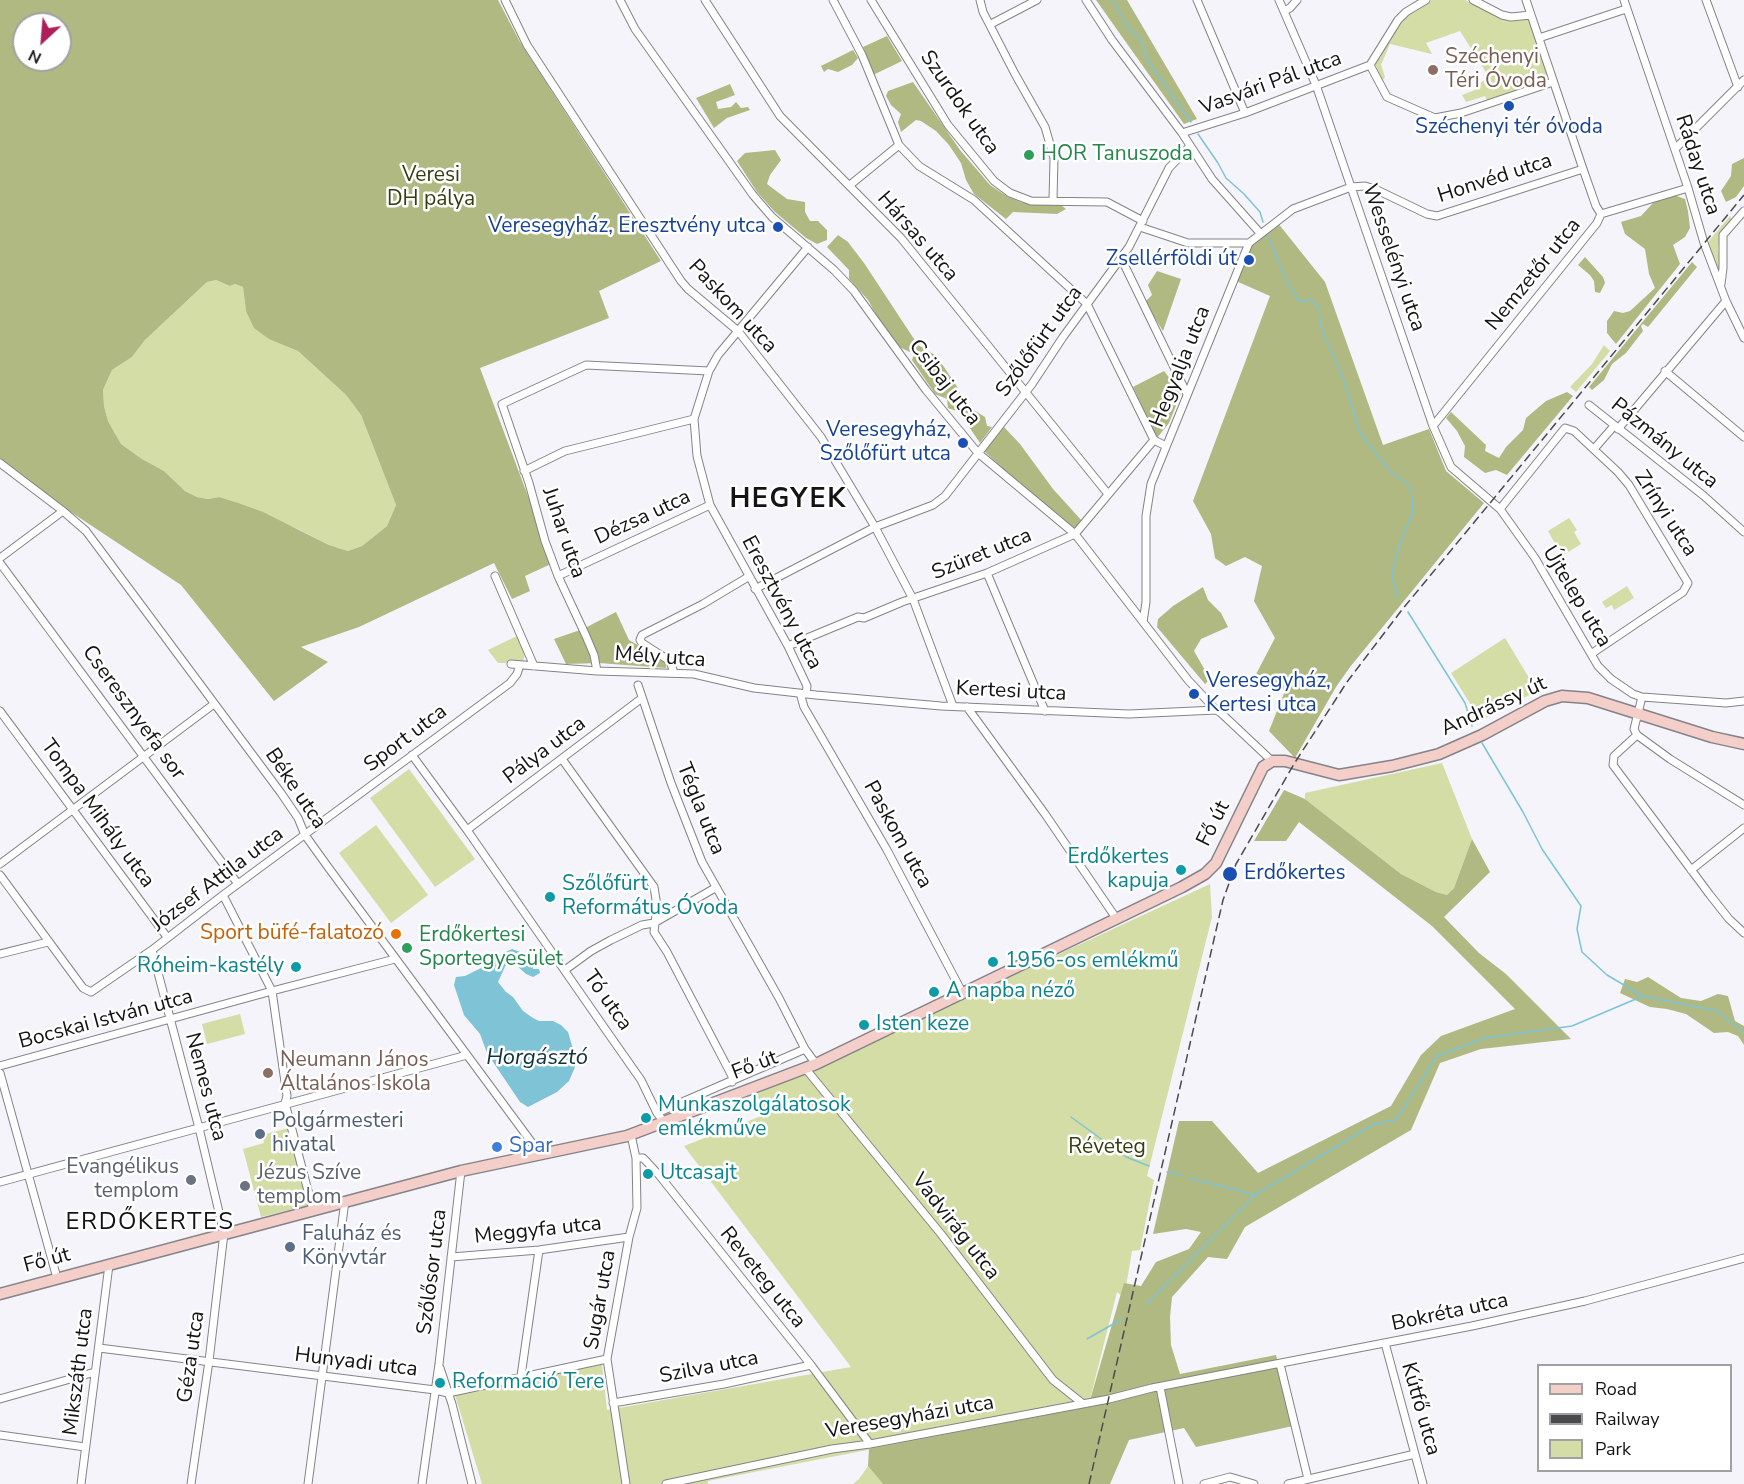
<!DOCTYPE html>
<meta charset="utf-8">
<style>
body{margin:0}
#map{position:relative;width:1744px;height:1484px;overflow:hidden;background:#f4f4fa;font-family:"Nunito Sans",sans-serif}
canvas{display:block}
.legend{position:absolute;left:1537px;top:1364px;width:195px;height:108px;box-sizing:border-box;background:#fff;border:2px solid #a1a1a1;margin:0;padding:8px 10px;list-style:none;font-size:18px;color:#141415}
.legend li{display:flex;align-items:center;gap:12px;height:30px}
.legend b{width:30px;border:2px solid #a1a1a1}
.north{position:absolute;left:12px;top:12px;width:60px;height:60px;box-sizing:border-box;background:#fff;border:2px solid #a1a1a1;border-radius:50%;rotate:206deg;font-size:16px;font-weight:700;line-height:24px;text-align:center;color:#141415}
.north::after{content:'';display:block;margin:auto;width:21px;height:27px;background:#ad1f59;clip-path:polygon(50% 0,100% 100%,50% 72%,0 100%)}
</style>
<div id="map">
<canvas width="1744" height="1484"></canvas>
<ul class="legend">
<li><b style="height:8px;background:#f4cec9"></b>Road</li>
<li><b style="height:8px;background:#4b4b4d"></b>Railway</li>
<li><b style="height:16px;background:#d3dda5"></b>Park</li>
</ul>
<div class="north">N</div>
</div>
<script>
const ctx = document.querySelector('canvas').getContext('2d');
ctx.lineJoin = 'round';
function fill(path, color) { ctx.fillStyle = color; ctx.fill(path, 'evenodd'); }
const poly = rows => new Path2D(rows.map(r => 'M' + r).join(''));
function strokePath(path, color, width, dash) { ctx.strokeStyle = color; ctx.lineWidth = width; ctx.lineCap = dash ? 'butt' : 'round'; ctx.setLineDash(dash || []); ctx.stroke(path); }
function write(font, color, halo, rows, align = 'center') {
  ctx.font = font + ' "Nunito Sans",sans-serif'; ctx.lineWidth = 5; ctx.setLineDash([]); ctx.textBaseline = 'middle'; ctx.strokeStyle = halo; ctx.fillStyle = color; for (const [text, x, y, turn = 0] of rows) {
    ctx.save(); ctx.translate(x, y); ctx.rotate((+turn || 0) * Math.PI / 180); ctx.textAlign = isNaN(turn) ? turn : align; if (halo) ctx.strokeText(text, 0, 0); ctx.fillText(text, 0, 0); ctx.restore();
  }
}
fill(poly([
 [1432,0,1465,0,1495,16,1507,19,1526,18,1530,20,1549,76,1548,79,1487,100,1485,96,1466,102,1462,95,1475,90,1474,87,1489,77,1460,31,1426,43,1432,54,1390,44,1381,65,1385,77,1382,81,1375,63,1380,58,1392,33,1408,14],
 [1730,216,1732,221,1723,232,1718,248,1721,266,1718,270,1707,243],
 [216,280,230,286,235,284,243,287,246,311,287,346,298,351,346,395,361,415,396,505,387,526,362,546,348,551,329,545,298,529,219,497,208,499,197,497,185,491,164,471,142,459,121,444,108,421,104,406,103,390,112,370,132,357,145,340,207,282],
 [1604,345,1610,351,1576,392,1570,387,1592,364],
 [1569,518,1577,530,1574,532,1581,544,1562,556,1548,531],
 [1627,586,1634,598,1614,610,1612,605,1606,608,1602,602],
 [519,635,525,652,523,663,498,663,488,650],
 [1505,638,1537,691,1482,720,1479,718,1451,673],
 [1442,763,1472,839,1454,888,1447,895,1436,892,1401,874,1305,799,1305,793],
 [409,769,475,859,435,887,370,798],
 [376,825,428,895,391,923,339,853],
 [1210,884,1212,917,1147,1176,1154,1180,1140,1250,1132,1251,1124,1298,1117,1292,1088,1407,708,1481,708,1484,482,1484,455,1395,595,1362,602,1365,607,1410,851,1367,684,1146,764,1115,757,1094],
 [240,1014,245,1034,207,1044,202,1024],
 [289,1128,309,1205,261,1217,243,1149,264,1143,262,1135],
 [868,1466,883,1484,853,1484,859,1479]
]), '#d3dda5');
fill(poly([
 [0,0,498,0,520,42,661,261,599,291,609,318,480,368,553,563,525,576,530,591,512,599,494,563,359,627,301,647,328,662,274,701,181,585,0,465],
 [24,24,60,24,60,60,24,60],
 [216,280,230,286,235,284,243,287,246,311,254,328,269,339,298,351,346,395,361,415,396,505,387,526,362,546,348,551,329,545,263,512,238,503,219,497,208,499,197,497,185,491,164,471,142,459,121,444,108,421,104,406,103,390,112,370,132,357,145,340,207,282],
 [1096,0,1127,0,1197,119,1184,124],
 [887,36,902,61,873,75,863,47],
 [853,50,858,58,852,65,838,72,828,69,824,72,821,66],
 [913,82,960,150,990,185,1008,197,1023,203,1061,205,1066,209,1057,214,1013,212,1006,219,974,194,966,180,961,163,949,145,936,131,921,121,916,120,901,132,898,122,901,114,891,105,886,96,888,91],
 [730,84,735,95,716,102,718,109,731,107,736,102,741,108,748,107,750,110,727,118,714,128,696,98],
 [775,150,781,160,770,175,767,184,787,199,805,202,805,212,810,221,818,221,827,230,827,240,817,244,806,238,775,212,757,192,737,161,745,153],
 [1744,158,1744,186,1736,197,1726,202,1721,191,1731,176,1732,164],
 [1671,194,1685,199,1688,211,1690,228,1685,237,1673,245,1680,264,1616,344,1607,333,1607,321,1614,311,1623,313,1630,311,1655,288,1649,274,1645,249,1625,234,1621,222,1641,216,1653,203],
 [1277,222,1325,282,1383,445,1429,429,1446,471,1484,503,1350,667,1336,687,1295,758,1269,731,1285,691,1276,682,1254,678,1275,638,1254,601,1262,566,1245,557,1226,566,1215,558,1211,534,1193,501,1270,296,1236,281,1250,246],
 [838,235,848,242,864,263,918,345,935,355,944,367,958,388,963,403,957,407,967,406,985,417,987,426,992,427,980,443,959,412,948,408,947,399,935,394,912,360,914,354,897,346,884,329,868,300,849,279,849,270,827,247],
 [1585,257,1603,277,1605,283,1600,293,1595,292,1594,281,1590,275,1578,265],
 [1692,262,1697,267,1648,327,1643,324,1641,326,1643,331,1626,353,1612,364,1604,380,1592,390,1589,387],
 [1157,271,1181,279,1163,331,1145,302,1152,295,1148,285],
 [1164,371,1181,393,1169,423,1157,438,1133,387],
 [1567,392,1573,396,1507,475,1496,470,1485,473,1464,457,1465,446,1457,431,1446,418,1451,412,1486,445,1485,451,1499,458,1506,447,1523,430,1526,418,1546,401],
 [1004,427,1020,444,1053,489,1083,522,1075,529,1018,483,984,451],
 [1203,587,1208,600,1221,613,1228,627,1201,639,1194,651,1210,679,1205,684,1157,627,1158,619,1173,606],
 [616,612,629,640,667,662,666,668,599,663,566,664,554,639,583,629],
 [1284,790,1305,799,1401,874,1436,892,1447,895,1454,888,1472,839,1490,872,1444,917,1479,953,1506,974,1571,1039,1481,1049,1440,1063,1411,1130,1245,1227,1227,1259,1208,1257,1172,1297,1170,1317,1171,1345,1180,1374,1276,1355,1293,1426,1196,1447,1184,1428,1129,1440,1110,1484,883,1484,868,1466,869,1449,1088,1407,1124,1283,1141,1286,1156,1262,1189,1249,1201,1232,1186,1229,1153,1234,1179,1121,1212,1121,1258,1173,1391,1106,1421,1055,1441,1036,1515,1009,1432,926,1299,822,1286,841,1254,841],
 [1648,977,1681,998,1701,1001,1718,994,1728,996,1735,1021,1744,1026,1744,1045,1738,1036,1728,1032,1714,1033,1686,1014,1667,1009,1650,1007,1620,993,1625,979,1637,982]
]), '#b0b982');
fill(poly([
 [512,949,523,953,533,962,533,969,539,969,540,973,533,977,526,974,516,965,516,957,509,958,498,982,506,992,513,997,523,1011,533,1018,539,1021,553,1021,561,1025,568,1032,575,1056,575,1067,569,1081,557,1092,528,1107,520,1102,487,1053,480,1034,464,1015,454,985,456,977,465,976,483,967,489,960]
]), '#7ec4d6');
strokePath(poly([
 [1113,0,1127,27,1140,38,1147,59,1191,122],
 [1198,134,1218,163,1226,178,1244,194,1260,212,1263,222],
 [1268,236,1288,284,1300,302,1311,299,1319,309,1321,327,1343,378,1360,433,1390,471,1411,487,1413,512,1400,544,1392,574,1398,598],
 [1408,612,1465,703,1472,726],
 [1482,743,1523,812,1542,849,1581,906,1577,929,1582,952,1607,975,1641,995],
 [1071,1117,1126,1157,1149,1166],
 [1167,1172,1181,1175],
 [1189,1178,1255,1195,1374,1124,1396,1120,1437,1056,1485,1038,1572,1026,1643,996,1717,1011,1744,1033],
 [1146,1304,1255,1195],
 [1087,1339,1122,1319]
]), '#7ec4d6', 1.5);
const minor = poly([
 [505,0,527,45,681,281,688,289,738,331,821,437,875,527,913,599,953,706],
 [620,0,635,29,753,195,772,217,834,270,854,291,926,390,978,453,1075,534,1188,680,1216,710,1221,713,1272,761],
 [705,0,780,116,901,238,1108,494],
 [833,0,862,55,899,145,919,166,974,200,1087,304,1154,440,1166,446],
 [871,0,948,125,994,181,1010,193,1031,201,1107,202,1143,221],
 [980,0,983,12,1015,74,1045,127,1054,158,1053,200],
 [1086,0,1112,40,1182,133,1212,179,1260,233],
 [1197,0,1245,113],
 [1279,0,1316,85,1433,426,1451,467,1500,509,1535,558,1598,666,1611,679,1633,694,1642,697,1726,703,1744,701],
 [1473,0,1502,15,1511,17,1531,15],
 [1526,0,1583,169,1596,206,1601,214],
 [1624,0,1688,188,1704,243,1726,301,1744,338],
 [1706,0,1738,87],
 [1284,11,1290,8,1297,0],
 [991,24,1037,0],
 [1539,38,1626,9],
 [1370,65,1387,97,1435,118,1461,113,1553,82],
 [1370,65,1398,20,1406,12,1426,0],
 [1182,133,1245,113,1370,65],
 [1675,149,1744,80],
 [850,185,899,145],
 [1140,227,1188,243,1249,243],
 [1121,258,1187,394],
 [1721,284,1723,268,1723,235,1744,211],
 [1665,371,1744,437],
 [1589,405,1704,496,1744,532],
 [1433,426,1597,223,1601,214,1688,188],
 [1618,429,1726,301],
 [1594,449,1614,426],
 [0,463,63,511,86,531,98,547,281,793,298,818,305,835,328,867,541,1155],
 [524,471,565,451,694,419],
 [1500,509,1565,428,1574,431,1618,472,1629,485,1688,583,1683,592,1591,654],
 [0,558,63,511],
 [0,563,238,884],
 [987,573,1045,711],
 [495,576,534,666],
 [558,576,710,505],
 [755,589,875,527,933,505,945,496,1032,384,1063,337,1129,247,1169,168,1190,146],
 [1143,622,1146,602,1146,516,1151,484,1249,243,1293,209,1351,187,1365,186,1375,189,1427,214,1437,216,1583,169],
 [788,646,858,617,864,618,902,602,987,573,1075,534,1154,440],
 [511,664,597,671,694,674,754,688,816,695,941,706,1129,714,1216,710],
 [597,671,594,655,586,636,558,576,545,541,529,483,502,404,586,365,709,371],
 [674,673,670,661,642,643,640,640,642,635,703,604,748,577],
 [638,685,671,783,702,862,779,998,805,1049,816,1064],
 [800,693,804,707,887,850,963,994],
 [806,694,807,686,788,646,710,505,697,456,694,419,709,371,718,355,808,247],
 [1642,697,1634,729,1637,735,1670,759,1744,805],
 [967,707,1045,814,1116,918],
 [0,711,167,937],
 [1637,735,1614,756,1613,765,1710,895,1729,919,1744,933],
 [412,755,467,830,608,1033,641,1080,657,1113,665,1123],
 [562,759,654,887,657,906,654,932,667,952,732,1076,732,1082],
 [467,830,642,698],
 [0,864,214,704],
 [1691,870,1744,828],
 [0,875,83,988,91,992,152,950,223,895,510,683,517,674,520,665],
 [223,895,272,991,287,1096,285,1103,313,1210],
 [152,950,199,1128,224,1233,209,1361,191,1484],
 [0,954,48,942],
 [565,970,591,951,611,940,642,925,654,923,715,888],
 [0,1066,272,991,395,959],
 [805,1068,941,1234,1053,1380,1082,1403],
 [0,1073,57,1278],
 [657,1113,805,1049],
 [631,1135,636,1158,643,1158,647,1162,659,1175,811,1365,870,1444],
 [0,1182,467,1055],
 [451,1257,539,1250,629,1237],
 [1385,1343,1423,1484],
 [99,1348,435,1390,448,1393,607,1359],
 [1280,1364,1308,1479],
 [440,1368,452,1404,472,1484],
 [521,1376,539,1250],
 [1160,1387,1179,1484],
 [0,1399,95,1372],
 [613,1403,724,1384,811,1365],
 [0,1435,85,1447],
 [81,1484,109,1265],
 [308,1484,345,1201],
 [422,1484,439,1364,461,1171],
 [626,1484,607,1359,629,1237,637,1208,636,1158],
 [666,1484,832,1449,870,1444,1109,1399,1152,1388,1472,1326,1585,1301,1744,1258],
 [1204,1484,1230,1477,1254,1484],
 [1288,1484,1415,1454]
]);
const secondary = poly([
 [0,1294,461,1171,627,1136,816,1064,1182,887,1205,874,1216,863,1263,767,1272,761,1285,761,1339,775,1392,766,1439,754,1482,735,1545,701,1562,696,1588,698,1712,737,1744,744]
]);
strokePath(minor, '#838388', 9);
strokePath(secondary, '#838388', 13);
strokePath(minor, '#fff', 7);
strokePath(secondary, '#f4cec9', 10);
strokePath(poly([
 [1089,1484,1223,900,1236,864,1294,764,1347,682,1401,611,1744,195]
]), '#4b4b4d', 1.5, [9, 4.5]);
for (const [x, y, r, color] of [
 [1433,70,6,"#8d6e63"],
 [1509,106,6,"#1a4fb4"],
 [1029,155,6,"#2e9e5b"],
 [778,227,6,"#1a4fb4"],
 [1249,260,6,"#1a4fb4"],
 [963,443,6,"#1a4fb4"],
 [1194,694,6,"#1a4fb4"],
 [1181,870,6,"#0f9aa8"],
 [1230,874,8,"#1a4fb4"],
 [550,897,6,"#0f9aa8"],
 [396,934,6,"#e8710a"],
 [407,948,6,"#2e9e5b"],
 [993,962,6,"#0f9aa8"],
 [296,967,6,"#0f9aa8"],
 [934,992,6,"#0f9aa8"],
 [864,1025,6,"#0f9aa8"],
 [268,1073,6,"#8d6e63"],
 [646,1118,6,"#0f9aa8"],
 [260,1134,6,"#5c6f8a"],
 [497,1147,6,"#3f7fe0"],
 [648,1174,6,"#0f9aa8"],
 [191,1180,6,"#6b7280"],
 [245,1186,6,"#6b7280"],
 [290,1247,6,"#5c6f8a"],
 [440,1383,6,"#0f9aa8"]
]) { const dot = new Path2D(); dot.arc(x, y, r, 0, 2 * Math.PI); ctx.fillStyle = color; ctx.fill(dot); strokePath(dot, '#fff', 2); }
write('21px', '#785e54', '#fff', [
 ["Széchenyi",1445,58],
 ["Téri Óvoda",1445,82],
 ["Neumann János",280,1061],
 ["Általános Iskola",280,1085]
], 'left');
write('21px', '#141415', '#fff', [
 ["Vasvári Pál utca",1271,84,-20],
 ["Szurdok utca",959,103,55],
 ["Ráday utca",1697,165,72],
 ["Honvéd utca",1495,179,-18],
 ["Hársas utca",917,237,49],
 ["Wesselényi utca",1393,258,71],
 ["Nemzetőr utca",1534,275,-51],
 ["Paskom utca",732,307,47],
 ["Szőlőfürt utca",1040,342,-54],
 ["Hegyalja utca",1181,367,-68],
 ["Csibaj utca",944,383,52],
 ["Pázmány utca",1664,444,39],
 ["Zrínyi utca",1665,514,57],
 ["Dézsa utca",643,518,-25],
 ["Juhar utca",563,533,71],
 ["Szüret utca",982,555,-22],
 ["Újtelep utca",1576,597,59],
 ["Eresztvény utca",781,603,62],
 ["Mély utca",660,658,4],
 ["Kertesi utca",1011,692,3],
 ["Andrássy út",1494,707,-25],
 ["Cseresznyefa sor",133,713,54],
 ["Sport utca",406,739,-37],
 ["Pálya utca",545,751,-37],
 ["Béke utca",295,789,56],
 ["Tégla utca",700,809,68],
 ["Tompa Mihály utca",97,814,54],
 ["Fő út",1214,824,-63],
 ["Paskom utca",897,835,61],
 ["József Attila utca",218,880,-37],
 ["Tó utca",607,1001,55],
 ["Bocskai István utca",106,1020,-15],
 ["Fő út",755,1066,-21],
 ["Nemes utca",205,1087,75],
 ["Vadvirág utca",955,1227,52],
 ["Meggyfa utca",538,1231,-6],
 ["Fő út",47,1261,-15],
 ["Szőlősor utca",433,1272,-83],
 ["Reveteg utca",762,1278,51],
 ["Sugár utca",601,1300,-80],
 ["Bokréta utca",1450,1313,-12],
 ["Géza utca",192,1357,-82],
 ["Hunyadi utca",356,1363,7],
 ["Szilva utca",709,1368,-11],
 ["Mikszáth utca",79,1372,-83],
 ["Kútfő utca",1420,1409,74],
 ["Veresegyházi utca",910,1418,-10]
]);
write('21px', '#164399', '#fff', [
 ["Széchenyi tér óvoda",1509,128,"center"],
 ["Veresegyház, Eresztvény utca",766,227],
 ["Zsellérföldi út",1237,260],
 ["Veresegyház,",951,431],
 ["Szőlőfürt utca",951,455],
 ["Veresegyház,",1206,682,"left"],
 ["Kertesi utca",1206,706,"left"],
 ["Erdőkertes",1244,874,"left"]
], 'right');
write('21px', '#27864d', '#fff', [
 ["HOR Tanuszoda",1041,155],
 ["Erdőkertesi",419,936],
 ["Sportegyesület",419,960]
], 'left');
write('21px', '#373d12', '#fff', [
 ["Veresi",431,176],
 ["DH pálya",431,200],
 ["Réveteg",1107,1148]
]);
write('21px', '#0d838f', '#fff', [
 ["Erdőkertes",1169,858,"right"],
 ["kapuja",1169,882,"right"],
 ["Szőlőfürt",562,885],
 ["Református Óvoda",562,909],
 ["1956-os emlékmű",1005,962],
 ["Róheim-kastély",284,967,"right"],
 ["A napba néző",946,992],
 ["Isten keze",876,1025],
 ["Munkaszolgálatosok",658,1106],
 ["emlékműve",658,1130],
 ["Utcasajt",660,1174],
 ["Reformáció Tere",452,1383]
], 'left');
write('21px', '#c56008', '#fff', [
 ["Sport büfé-falatozó",384,934]
], 'right');
write('21px', '#4e5e75', '#fff', [
 ["Polgármesteri",272,1122],
 ["hivatal",272,1146],
 ["Faluház és",302,1235],
 ["Könyvtár",302,1259]
], 'left');
write('21px', '#366cbe', '#fff', [
 ["Spar",509,1147]
], 'left');
write('21px', '#5b616d', '#fff', [
 ["Evangélikus",179,1168],
 ["templom",179,1192],
 ["Jézus Szíve",257,1174,"left"],
 ["templom",257,1198,"left"]
], 'right');
write('italic 22px', '#11333c', '#fff', [
 ["Horgásztó",537,1059]
]);
ctx.letterSpacing = '1.5px';
write('24px', '#141415', '#fff', [
 ["ERDŐKERTES",150,1223]
]);
ctx.letterSpacing = '0px';
ctx.letterSpacing = '1.5px';
write('bold 27px', '#141415', '#fff', [
 ["HEGYEK",788,500]
]);
ctx.letterSpacing = '0px';
</script>
